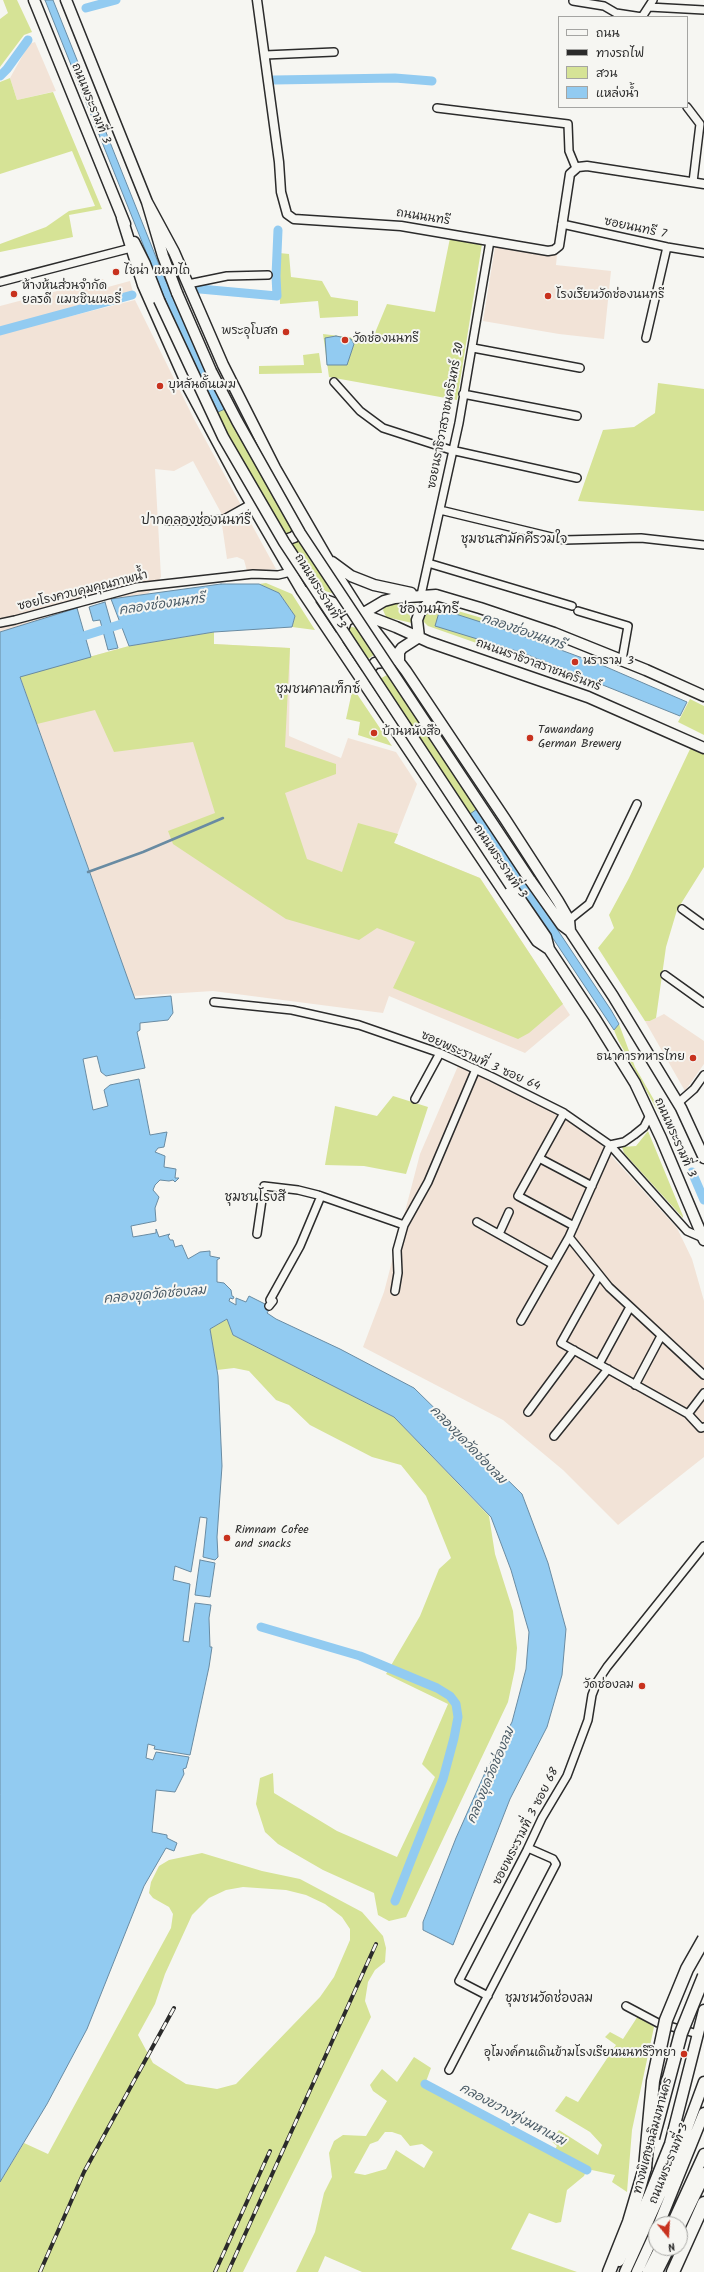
<!DOCTYPE html>
<meta charset="utf-8">
<style>
body{margin:0}
#map{position:relative;width:704px;height:2272px;overflow:hidden;background:#f6f6f2;font-family:Kalam,"Playpen Sans Thai",sans-serif}
canvas{display:block}
.legend{position:absolute;left:558px;top:16px;width:130px;height:92px;box-sizing:border-box;background:#f6f6f2;border:1px solid #a5a5a2;margin:0;padding:5px 7px;list-style:none;font-size:12px;color:#2b2b2b}
.legend li{display:flex;align-items:center;gap:8px;height:20px}
.legend b{width:20px;border:1px solid #a5a5a2}
.north{position:absolute;left:648px;top:2216px;width:40px;height:40px;box-sizing:border-box;background:#f6f6f2;border:1px solid #a5a5a2;border-radius:50%;rotate:162deg;font-size:11px;font-weight:700;line-height:16px;text-align:center;color:#2b2b2b}
.north::after{content:'';display:block;margin:auto;width:14px;height:18px;background:#c8321e;clip-path:polygon(50% 0,100% 100%,50% 72%,0 100%)}
</style>
<div id="map">
<canvas width="704" height="2272"></canvas>
<ul class="legend">
<li><b style="height:5px;background:#f6f6f2"></b>ถนน</li>
<li><b style="height:5px;background:#2b2b2b"></b>ทางรถไฟ</li>
<li><b style="height:11px;background:#d6e396"></b>สวน</li>
<li><b style="height:11px;background:#92cbf1"></b>แหล่งน้ำ</li>
</ul>
<div class="north">N</div>
</div>
<script>
const ctx = document.querySelector('canvas').getContext('2d');
ctx.lineJoin = 'round';
function fill(path, color) { ctx.fillStyle = color; ctx.fill(path, 'evenodd'); }
const poly = rows => new Path2D(rows.map(r => 'M' + r).join(''));
function strokePath(path, color, width, dash) { ctx.strokeStyle = color; ctx.lineWidth = width; ctx.lineCap = dash ? 'butt' : 'round'; ctx.setLineDash(dash || []); ctx.stroke(path); }
function write(font, color, halo, rows, align = 'center') {
  ctx.font = font + ' Kalam,"Playpen Sans Thai",sans-serif'; ctx.lineWidth = 4; ctx.setLineDash([]); ctx.textBaseline = 'middle'; ctx.strokeStyle = halo; ctx.fillStyle = color; for (const [text, x, y, turn = 0] of rows) {
    ctx.save(); ctx.translate(x, y); ctx.rotate((+turn || 0) * Math.PI / 180); ctx.textAlign = isNaN(turn) ? turn : align; if (halo) ctx.strokeText(text, 0, 0); ctx.fillText(text, 0, 0); ctx.restore();
  }
}
fill(poly([
 [35,42,56,91,17,100,10,78,29,44],
 [495,247,557,255,556,265,611,271,604,339,559,334,483,321],
 [103,279,108,287,130,281,133,292,0,329,0,306],
 [135,300,194,419,276,569,247,571,244,560,237,557,227,559,222,525,226,522,193,461,174,471,155,469,161,577,148,594,111,599,77,608,0,632,0,334],
 [214,644,290,648,289,736,341,758,348,738,396,752,417,784,394,843,480,878,570,1015,525,1053,389,996,383,1013,213,991,134,996,20,676,129,646],
 [664,1014,704,1041,704,1064,685,1091,645,1021,650,1021],
 [458,1066,553,1112,597,1140,677,1228,692,1259,704,1301,704,1457,618,1525,563,1470,503,1420,363,1347,384,1292,420,1154]
]), '#f2e3d7');
fill(poly([
 [3,0,17,0,32,32,24,35,0,67,0,19,8,13],
 [10,78,17,100,53,92,102,209,69,215,73,237,0,252,0,244,46,227,69,211,95,206,72,151,0,174,0,82],
 [450,238,482,244,457,400,329,377,323,334,372,340,387,304,435,312],
 [279,253,289,254,291,277,322,281,331,297,358,301,358,316,320,318,318,301,280,304],
 [319,353,322,373,259,374,259,366,304,365,303,355],
 [658,383,704,389,704,511,578,501,603,430,634,427,655,413],
 [225,409,230,410,295,532,279,537,215,418,218,412],
 [301,537,338,595,312,587,283,545],
 [266,583,292,594,315,630,292,627,295,616,279,593,259,584],
 [395,603,416,604,409,613,412,623,386,617,383,610,386,604],
 [437,605,482,618,515,633,501,646,485,646,428,626,423,621,425,611],
 [348,626,361,629,378,652,362,663,338,629],
 [214,632,214,644,290,648,285,747,336,764,336,774,285,793,307,859,342,872,358,823,398,834,394,843,480,878,563,1004,529,1033,518,1039,393,988,415,942,377,928,359,940,286,919,173,844,168,831,215,813,193,742,114,752,95,710,37,724,20,676,129,646],
 [387,675,394,676,479,808,465,819,374,682],
 [353,687,353,688,392,746,358,735,360,722,346,719],
 [690,699,704,706,704,735,678,722],
 [691,747,704,754,704,867,677,910,666,947,656,1018,650,1021,645,1021,598,948,614,928,609,915,629,878],
 [619,1024,635,1067,665,1119,661,1117,618,1040,614,1030],
 [393,1096,428,1107,406,1174,364,1166,325,1165,335,1106,377,1116],
 [648,1131,683,1216,683,1218,624,1153,622,1147,636,1146],
 [227,1319,233,1335,394,1417,489,1516,495,1554,513,1611,517,1648,515,1669,508,1702,406,1917,389,1921,378,1915,374,1893,323,1870,278,1844,265,1832,256,1804,260,1778,273,1773,274,1793,337,1831,397,1857,435,1777,422,1764,448,1704,386,1674,420,1616,439,1569,451,1558,426,1496,401,1465,372,1457,310,1425,289,1405,276,1400,249,1371,234,1368,217,1370,210,1329],
 [202,1853,262,1871,300,1879,362,1912,383,1936,386,1948,385,1962,375,1970,368,1982,365,2001,371,2017,243,2272,0,2272,0,2182,24,2143,48,2154,171,1928,173,1914,169,1907,153,1898,149,1893,151,1882,159,1866,169,1860],
 [243,1887,286,1890,306,1895,325,1904,342,1917,350,1929,350,1940,334,1977,320,1997,236,2084,217,2089,186,2084,153,2063,138,2035,155,2004,165,1974,192,1915,209,1898,226,1890],
 [638,2016,654,2027,632,2130,627,2192,612,2182,615,2175,587,2169,584,2176,567,2190,561,2222,556,2223,529,2213,511,2249,577,2272,362,2272,325,2256,318,2272,296,2272,315,2232,324,2193,332,2177,329,2153,334,2141,343,2135,366,2136,387,2101,373,2091,370,2085,382,2069,397,2082,414,2057,431,2068,424,2087,552,2154,557,2146,551,2141,559,2130,598,2155,602,2145,590,2132,555,2111,566,2096,578,2102,616,2045,605,2037,610,2032,623,2039],
 [385,2132,392,2132,401,2135,410,2146,422,2144,433,2152,424,2168,396,2150,386,2169,365,2175,354,2173,370,2144,378,2141]
]), '#d6e396');
const water = poly([
 [45,0,53,0,164,277,225,409,218,412,173,319,45,0],
 [336,336,351,339,354,344,347,365,327,365,325,338,336,336],
 [221,584,259,584,279,593,295,616,292,627,214,632,129,646,111,599,221,584],
 [105,602,118,648,108,650,100,620,93,621,89,607,105,602],
 [77,608,91,657,20,677,135,999,171,996,173,1013,168,1020,140,1023,140,1030,137,1032,145,1068,106,1076,101,1072,97,1056,83,1059,93,1110,108,1106,104,1090,110,1085,139,1079,150,1135,167,1132,164,1147,158,1148,155,1152,165,1156,164,1167,176,1169,175,1178,179,1178,175,1182,173,1180,169,1181,160,1180,155,1185,153,1190,159,1197,155,1208,156,1221,131,1226,133,1237,156,1233,156,1229,159,1237,170,1234,168,1236,170,1240,173,1240,175,1247,182,1245,188,1259,200,1252,210,1251,210,1256,220,1258,217,1260,217,1282,224,1283,231,1290,232,1296,234,1297,233,1299,230,1298,229,1301,236,1305,236,1298,246,1302,249,1296,271,1307,267,1313,276,1319,340,1349,414,1388,522,1494,548,1563,566,1629,562,1675,547,1727,510,1799,453,1945,423,1930,423,1922,456,1838,484,1775,512,1722,526,1669,529,1632,511,1570,491,1517,394,1417,233,1335,227,1319,210,1329,218,1376,222,1466,217,1537,218,1557,215,1560,203,1557,207,1518,200,1517,191,1572,175,1566,173,1580,190,1584,183,1641,189,1642,195,1603,211,1605,209,1618,210,1647,212,1647,209,1667,190,1755,154,1749,155,1746,148,1744,146,1758,153,1760,156,1752,189,1757,186,1768,183,1769,184,1774,175,1792,156,1790,152,1832,167,1835,167,1838,177,1843,174,1851,166,1848,144,1886,87,2029,47,2104,0,2182,0,632,77,608],
 [440,609,515,633,604,666,687,702,680,716,523,653,435,626,440,609],
 [477,809,611,1010,619,1024,614,1030,470,814,477,809],
 [200,1560,215,1563,210,1597,195,1595,200,1560]
]);
fill(water, '#92cbf1');
strokePath(water, '#698ba2', 1);
strokePath(poly([
 [88,872,143,852,223,818]
]), '#698ba2', 2.5);
strokePath(poly([
 [86,8,116,0],
 [0,76,7,69,28,40],
 [274,80,395,78,432,81],
 [200,289,277,296,276,276,278,230],
 [0,331,132,295],
 [74,639,131,621],
 [692,1172,704,1200],
 [261,1627,360,1656,437,1688,450,1696,456,1704,458,1717,454,1738,443,1779,395,1901],
 [425,2084,587,2170]
]), '#92cbf1', 9);
const minor = poly([
 [573,1,604,6,616,13,642,17],
 [649,7,704,10],
 [642,17,653,0],
 [265,55,334,52],
 [687,107,700,124,693,182],
 [437,108,568,124,569,151,576,168],
 [562,224,667,247,704,253],
 [0,282,131,248],
 [188,284,227,276,268,275],
 [646,338,667,247],
 [473,348,580,368],
 [334,382,360,411,383,428,451,450,577,478],
 [463,394,577,416],
 [440,510,564,540,641,538,704,545],
 [167,521,208,521,224,519,251,504],
 [428,563,572,606],
 [421,595,459,423,490,241],
 [578,611,628,626,622,660],
 [0,623,15,620,137,587,253,574,278,575,291,572],
 [682,909,704,925],
 [569,920,589,904,637,804],
 [665,975,704,1003],
 [214,1002,292,1010,359,1025,440,1053,492,1077,564,1113,610,1145,687,1231,703,1238],
 [415,1099,440,1053],
 [678,1103,694,1089,704,1075],
 [564,1113,518,1196,574,1226],
 [610,1145,624,1142,634,1135,644,1127,650,1115],
 [539,1158,592,1186],
 [477,1222,552,1264],
 [257,1234,264,1186,298,1190,318,1195,404,1225,428,1182,476,1069],
 [499,1234,509,1212],
 [569,1237,609,1287,704,1375],
 [599,1275,561,1343,688,1414,701,1428,704,1427],
 [395,1291,398,1273,397,1250,404,1225],
 [269,1306,273,1301,270,1300,300,1246,321,1196],
 [521,1321,569,1237,610,1145],
 [599,1364,630,1307],
 [635,1385,661,1336],
 [528,1412,574,1350],
 [688,1414,704,1393],
 [554,1436,608,1369],
 [488,1996,459,1981,527,1850,542,1818,567,1776,588,1720,592,1695,597,1682,607,1667,704,1546],
 [626,2006,658,2023,698,2034],
 [449,2070,556,1864,553,1859,528,1848]
]);
const tertiary = poly([
 [257,0,279,162,281,192,287,214,294,219,401,226,548,251,554,250,559,246,570,174,578,167,587,166,704,184]
]);
const primary = poly([
 [34,0,125,224],
 [66,0,147,202,163,256,177,293],
 [147,202,174,252,223,365,275,468,334,570,362,614,406,671,505,819,558,901,569,920,570,931],
 [122,218,143,285,189,389,241,486,302,591,524,922,537,941,549,949],
 [134,242,145,264,159,300],
 [276,540,283,541,294,537,304,525],
 [332,562,351,576,374,585,411,593],
 [302,591,396,627,429,642,588,697,704,748],
 [419,637,417,620,420,612,436,595],
 [340,638,346,621,352,617,362,614,384,601,395,598,436,595,480,608,554,633,646,670,704,696],
 [399,661,399,652,402,648,419,637],
 [366,677,367,672,375,663,391,661],
 [530,880,562,925,570,931,613,996,681,1108,704,1158],
 [511,886,546,937,549,949,594,1017,635,1083,661,1138,704,1240],
 [659,2224,704,2113],
 [672,2224,704,2154],
 [619,2261,649,2196,670,2144,704,2010],
 [625,2272,673,2166,704,2082],
 [637,2272,656,2231],
 [648,2272,660,2248]
]);
const motorway = poly([
 [680,2224,704,2174],
 [609,2272,629,2222,645,2168],
 [656,2272,668,2248],
 [673,2272,704,2203]
]);
strokePath(minor, '#2b2b2b', 10);
strokePath(tertiary, '#2b2b2b', 11);
strokePath(primary, '#2b2b2b', 13);
strokePath(motorway, '#2b2b2b', 15);
strokePath(minor, '#f6f6f2', 7);
strokePath(tertiary, '#f6f6f2', 8);
strokePath(primary, '#f6f6f2', 10);
strokePath(motorway, '#f6f6f2', 12);
const rail = poly([
 [40,2272,84,2172,174,2008],
 [215,2272,270,2151],
 [228,2272,376,1944]
]);
strokePath(rail, '#2b2b2b', 4);
strokePath(rail, '#f6f6f2', 2.5, [8]);
const primaryBridge = poly([
 [177,293,211,371,237,421,300,533,530,880],
 [159,300,223,437,284,542,511,886]
]);
const motorwayBridge = poly([
 [653,2138,681,2033,704,1976],
 [645,2168,653,2081,666,2020,687,1969,704,1939]
]);
strokePath(primaryBridge, '#2b2b2b', 13, []);
strokePath(motorwayBridge, '#2b2b2b', 15, []);
strokePath(primaryBridge, '#f6f6f2', 10);
strokePath(motorwayBridge, '#f6f6f2', 12);
for (const [x, y, r, color] of [
 [116,272,4,"#c8321e"],
 [14,294,4,"#c8321e"],
 [548,296,4,"#c8321e"],
 [286,332,4,"#c8321e"],
 [345,340,4,"#c8321e"],
 [160,386,4,"#c8321e"],
 [575,662,4,"#c8321e"],
 [374,733,4,"#c8321e"],
 [530,738,4,"#c8321e"],
 [693,1058,4,"#c8321e"],
 [227,1538,4,"#c8321e"],
 [642,1686,4,"#c8321e"],
 [684,2054,4,"#c8321e"]
]) { const dot = new Path2D(); dot.arc(x, y, r, 0, 2 * Math.PI); ctx.fillStyle = color; ctx.fill(dot); strokePath(dot, '#f6f6f2', 1.5); }
write('12px', '#2b2b2b', '#f6f6f2', [
 ["ถนนพระรามที่ 3",90,104,68],
 ["ถนนนนทรี",423,218,9],
 ["ซอยนนทรี 7",635,229,12],
 ["ซอยนราธิวาสราชนครินทร์ 30",447,416,-79],
 ["ซอยโรงควบคุมคุณภาพน้ำ",83,592,-14],
 ["ถนนพระรามที่ 3",319,592,58],
 ["ถนนนราธิวาสราชนครินทร์",538,666,20],
 ["ถนนพระรามที่ 3",499,862,56],
 ["ซอยพระรามที่ 3 ซอย 64",480,1062,24],
 ["ถนนพระรามที่ 3",674,1138,66],
 ["ซอยพระรามที่ 3 ซอย 68",527,1827,-63],
 ["ทางพิเศษเฉลิมมหานคร",654,2136,-75],
 ["ถนนพระรามที่ 3",670,2164,-68]
]);
write('12px', '#2b2b2b', '#f6f6f2', [
 ["ไชน่า เหมาไถ",124,272],
 ["ห้างหุ้นส่วนจำกัด",22,287],
 ["ยลรดี แมชชินเนอรี่",22,301],
 ["โรงเรียนวัดช่องนนทรี",556,296],
 ["พระอุโบสถ",278,332,"right"],
 ["วัดช่องนนทรี",353,340],
 ["บุหลันดั้นเมฆ",168,386],
 ["นราราม 3",583,662],
 ["Tawandang",538,731],
 ["German Brewery",538,745],
 ["บ้านหนังสือ",382,733],
 ["ธนาคารทหารไทย",685,1058,"right"],
 ["Rimnam Cofee",235,1531],
 ["and snacks",235,1545],
 ["วัดช่องลม",634,1686,"right"],
 ["อุโมงค์คนเดินข้ามโรงเรียนนนทรีวิทยา",676,2054,"right"]
], 'left');
write('13px', '#2b2b2b', '#f6f6f2', [
 ["ปากคลองช่องนนทรี",196,522],
 ["ชุมชนสามัคคีรวมใจ",514,541],
 ["ชุมชนคาลเท็กซ์",318,691],
 ["ชุมชนโรงสี",255,1199],
 ["ชุมชนวัดช่องลม",549,2000]
]);
write('italic 13px', '#4a5b66', '#f6f6f2', [
 ["คลองช่องนนทรี",162,606,-8],
 ["คลองช่องนนทรี",523,633,19],
 ["คลองขุดวัดช่องลม",155,1296,-5],
 ["คลองขุดวัดช่องลม",467,1446,46],
 ["คลองขุดวัดช่องลม",492,1776,-67],
 ["คลองขวางทุ่งมหาเมฆ",512,2116,28]
]);
write('14px', '#2b2b2b', '#f6f6f2', [
 ["ช่องนนทรี",429,611]
]);
</script>
